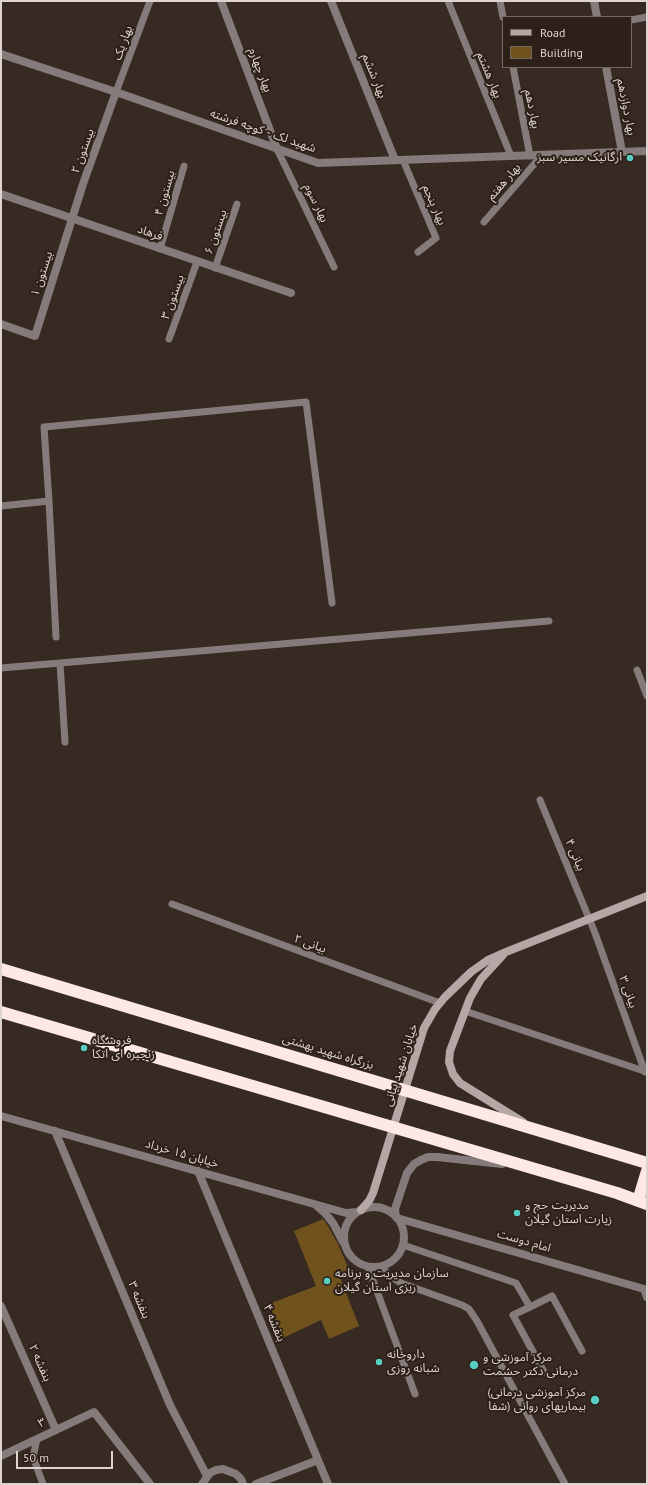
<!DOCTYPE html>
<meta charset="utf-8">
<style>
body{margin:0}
#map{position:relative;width:648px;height:1485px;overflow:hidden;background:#372a22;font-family:"PT Sans",sans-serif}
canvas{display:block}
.frame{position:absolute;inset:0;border:2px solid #ddd4cf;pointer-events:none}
.legend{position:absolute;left:502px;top:16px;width:130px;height:52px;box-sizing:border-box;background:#2d2019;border:1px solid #736862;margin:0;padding:5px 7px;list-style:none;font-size:12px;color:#ddd4cf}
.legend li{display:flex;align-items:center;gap:8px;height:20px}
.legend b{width:20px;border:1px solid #736862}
.scale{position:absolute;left:16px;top:1451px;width:97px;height:18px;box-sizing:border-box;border:2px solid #ddd4cf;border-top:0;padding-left:5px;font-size:12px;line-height:14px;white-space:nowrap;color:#ddd4cf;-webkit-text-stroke:3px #2d2019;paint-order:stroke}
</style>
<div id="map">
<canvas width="648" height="1485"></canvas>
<div class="frame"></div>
<ul class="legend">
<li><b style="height:5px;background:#b5a7a5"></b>Road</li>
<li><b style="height:11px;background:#6f521c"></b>Building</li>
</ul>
<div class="scale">50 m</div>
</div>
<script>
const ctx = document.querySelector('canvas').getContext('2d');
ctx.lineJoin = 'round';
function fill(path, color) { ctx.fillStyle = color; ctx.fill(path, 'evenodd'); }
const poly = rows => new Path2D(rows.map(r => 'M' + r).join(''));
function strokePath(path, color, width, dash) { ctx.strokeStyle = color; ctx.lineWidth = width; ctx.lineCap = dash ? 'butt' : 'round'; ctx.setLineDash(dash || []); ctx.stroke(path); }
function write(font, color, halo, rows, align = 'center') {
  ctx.font = font + ' "PT Sans","Noto Sans Arabic",sans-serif'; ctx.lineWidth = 4; ctx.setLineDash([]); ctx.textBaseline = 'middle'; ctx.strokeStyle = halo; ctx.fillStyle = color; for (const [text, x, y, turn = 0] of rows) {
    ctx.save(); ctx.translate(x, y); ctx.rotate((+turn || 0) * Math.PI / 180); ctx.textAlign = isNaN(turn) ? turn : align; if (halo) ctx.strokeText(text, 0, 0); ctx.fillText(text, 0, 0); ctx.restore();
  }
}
fill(poly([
 [323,1219,328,1226,338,1244,350,1272,339,1275,359,1326,329,1339,321,1320,283,1338,269,1304,316,1286,294,1231]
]), '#6f521c');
strokePath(poly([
 [448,1,511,156],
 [500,1,503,17],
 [631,20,647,17],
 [513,67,530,156],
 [116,92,150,1],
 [277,149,334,267],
 [403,160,436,238,418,252],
 [484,222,542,155],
 [160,249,184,166],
 [215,268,237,204],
 [169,339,197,262],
 [49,501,44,427,306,402,332,603],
 [1,506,49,501,56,637],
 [60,663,549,621],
 [1,668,60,663,65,742],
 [637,670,647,696],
 [540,800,595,933,645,1072],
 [172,904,440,1003],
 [465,1011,647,1072],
 [403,1245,516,1283,530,1307,552,1296,582,1351],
 [383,1266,384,1270,393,1278,401,1283,462,1305,469,1309,477,1321,565,1484],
 [368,1267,415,1394],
 [530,1307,513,1315,544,1372],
 [37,1439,33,1457,43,1484]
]), '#847b7a', 7);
strokePath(poly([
 [221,1,277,149],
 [331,1,395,160],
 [594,1,597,17],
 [1,54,116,92,318,163,647,151],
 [606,67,622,152],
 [1,194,291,293],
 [1,324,35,336,83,184,116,92],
 [1,1116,346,1213,357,1212],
 [55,1131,170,1405,207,1476],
 [198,1171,328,1484],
 [317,1206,325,1213,333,1223,343,1242],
 '344 1237a30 30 0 1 1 60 0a30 30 0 1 1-60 0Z',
 [396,1217,395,1209,407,1173,414,1164,421,1160,428,1157,437,1157,502,1164],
 [397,1218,644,1289,647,1297],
 [1,1306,56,1430],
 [1,1456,94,1412,150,1484],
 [202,1484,210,1473,216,1470,223,1469,236,1474,241,1479,243,1484],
 [256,1484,318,1460]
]), '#847b7a', 8);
strokePath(poly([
 [503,955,481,979,470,998,450,1051,449,1062,453,1074,460,1083,523,1122],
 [361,1210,369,1201,373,1193,424,1028,435,1009,445,997,471,972,488,960,506,952,647,896]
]), '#b5a7a5', 8);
strokePath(poly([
 [1,969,647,1163],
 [1,1012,617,1193,647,1204],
 [638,1201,647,1171]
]), '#fde8e6', 12);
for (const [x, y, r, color] of [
 [630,158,4,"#57cec1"],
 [84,1048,4,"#57cec1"],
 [517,1213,4,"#57cec1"],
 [327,1281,4,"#57cec1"],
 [379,1362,4,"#57cec1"],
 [474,1365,5,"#57cec1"],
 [595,1400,5,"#57cec1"]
]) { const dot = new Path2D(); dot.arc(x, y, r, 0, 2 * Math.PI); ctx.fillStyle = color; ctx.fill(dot); strokePath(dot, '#2d2019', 1.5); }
write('12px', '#ddd4cf', '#2d2019', [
 ["بهار یک",123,43,-70],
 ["بهار چهارم",260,70,69],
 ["بهار هشتم",489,75,68],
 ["بهار ششم",374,76,68],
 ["بهار دوازدهم",626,107,79],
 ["بهار دهم",532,109,79],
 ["شهید لک - کوچه فرشته",263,131,19],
 ["بیستون ۲",83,151,-70],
 ["بهار هفتم",504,182,-49],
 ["بیستون ۴",165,193,-74],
 ["بهار سوم",316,203,64],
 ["بهار پنجم",434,205,67],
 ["بیستون ۶",216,232,-71],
 ["فرهاد",150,233,19],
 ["بیستون ۱",42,274,-72],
 ["بیستون ۳",173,297,-70],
 ["بیانی ۴",575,855,67],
 ["بیانی ۲",310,944,20],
 ["بیانی ۳",628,992,70],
 ["بزرگراه شهید بهشتی",328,1052,17],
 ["خیابان شهید بیانی",401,1065,-72],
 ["خیابان ۱۵ خرداد",182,1154,16],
 ["امام دوست",524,1241,16],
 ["بنفشه ۳",139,1300,67],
 ["بنفشه ۴",274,1323,67],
 ["بنفشه ۲",40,1363,66],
 ["۳",42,1423,-25]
]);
write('12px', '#ddd4cf', '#2d2019', [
 ["ارگانیک مسیر سبز",622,158,"right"],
 ["فروشگاه",92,1041],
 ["زنجیره ای اتکا",92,1055],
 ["مدیریت حج و",525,1206],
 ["زیارت استان گیلان",525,1220],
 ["سازمان مدیریت و برنامه",335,1274],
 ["ریزی استان گیلان",335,1288],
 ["داروخانه",387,1355],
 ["شبانه روزی",387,1369],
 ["مرکز آموزشی و",483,1358],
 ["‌درمانی دکتر حشمت",483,1372],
 ["(مرکز آموزشی درمانی",586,1393,"right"],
 ["بیماریهای روانی (شفا",586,1407,"right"]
], 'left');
</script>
